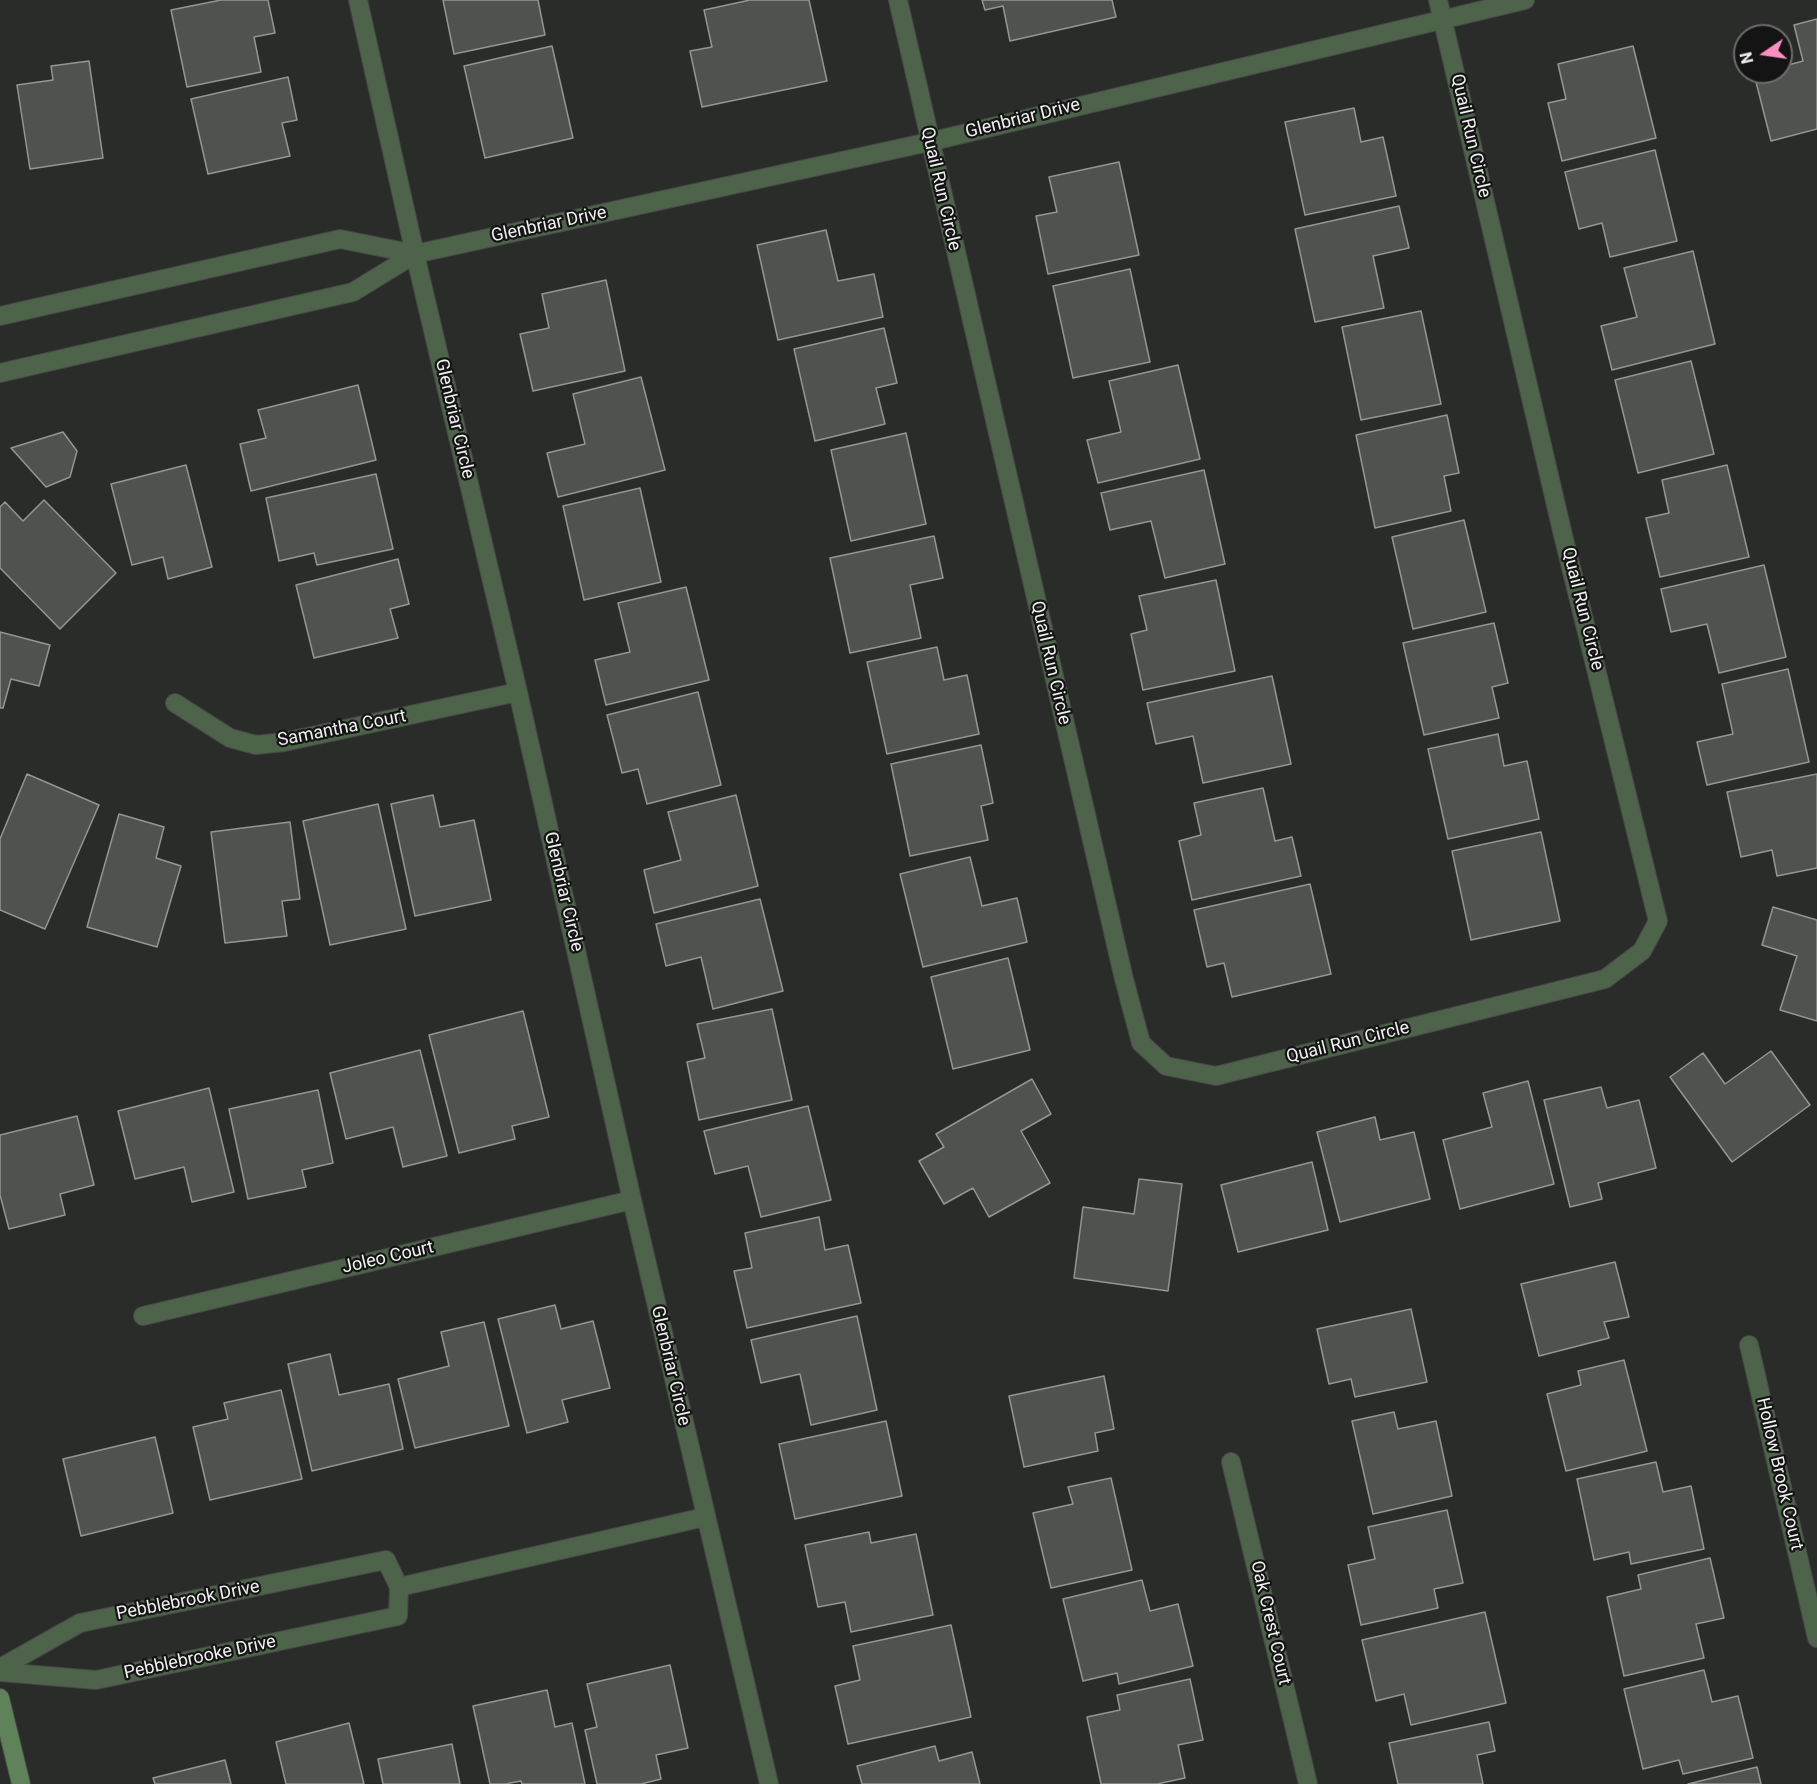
<!DOCTYPE html>
<style>
body{margin:0}
#map{position:relative;width:1817px;height:1784px;overflow:hidden;background:#2a2c2a;font-family:Roboto,sans-serif}
canvas{display:block}
.north{position:absolute;left:1733px;top:24px;width:60px;height:60px;box-sizing:border-box;background:#131413;border:2px solid #6b6c6b;border-radius:50%;rotate:257deg;font-size:16px;font-weight:700;line-height:24px;text-align:center;color:#eff0ef}
.north::after{content:'';display:block;margin:auto;width:21px;height:27px;background:#fc8fc2;clip-path:polygon(50% 0,100% 100%,50% 72%,0 100%)}
</style>
<div id="map">
<canvas width="1817" height="1784"></canvas>
<div class="north">N</div>
</div>
<script>
const ctx = document.querySelector('canvas').getContext('2d');
ctx.lineJoin = 'round';
function fill(path, color) { ctx.fillStyle = color; ctx.fill(path, 'evenodd'); }
const poly = rows => new Path2D(rows.map(r => 'M' + r).join(''));
function strokePath(path, color, width, dash) { ctx.strokeStyle = color; ctx.lineWidth = width; ctx.lineCap = dash ? 'butt' : 'round'; ctx.setLineDash(dash || []); ctx.stroke(path); }
function write(font, color, halo, rows, align = 'center') {
  ctx.font = font + ' Roboto,sans-serif'; ctx.lineWidth = 4.5; ctx.setLineDash([]); ctx.textBaseline = 'middle'; ctx.strokeStyle = halo; ctx.fillStyle = color; for (const [text, x, y, turn = 0] of rows) {
    ctx.save(); ctx.translate(x, y); ctx.rotate((+turn || 0) * Math.PI / 180); ctx.textAlign = isNaN(turn) ? turn : align; if (halo) ctx.strokeText(text, 0, 0); ctx.fillText(text, 0, 0); ctx.restore();
  }
}
const building = poly([
 [221,0,268,0,275,33,254,37,261,72,187,87,171,10,221,0],
 [443,0,538,0,545,35,454,54,443,0],
 [750,0,809,0,827,81,702,107,690,51,712,47,704,10,750,0],
 [982,0,1112,0,1116,17,1010,41,1003,6,985,10,982,0],
 [1817,19,1817,129,1771,141,1754,74,1781,72,1781,67,1803,61,1794,25,1817,19],
 [552,46,573,138,485,158,464,66,552,46],
 [1633,46,1656,138,1562,161,1548,103,1566,99,1558,64,1633,46],
 [89,61,103,158,30,169,17,85,53,80,51,66,89,61],
 [288,77,297,120,282,123,290,156,208,174,191,99,288,77],
 [1354,108,1361,142,1383,137,1396,196,1305,215,1285,122,1354,108],
 [1655,150,1677,241,1610,257,1602,223,1579,229,1565,172,1655,150],
 [1119,162,1139,255,1048,274,1036,216,1057,212,1049,177,1119,162],
 [1399,206,1409,248,1373,256,1384,308,1315,322,1295,229,1399,206],
 [826,230,838,281,874,274,883,317,778,340,757,245,826,230],
 [1693,251,1715,344,1612,370,1601,326,1637,317,1624,268,1693,251],
 [1130,269,1150,362,1073,378,1053,286,1130,269],
 [606,280,625,371,533,391,520,334,549,328,542,294,606,280],
 [1421,311,1441,404,1361,420,1342,327,1421,311],
 [884,328,897,383,876,388,885,424,815,441,794,349,884,328],
 [1691,361,1714,454,1638,473,1615,380,1691,361],
 [1178,365,1200,459,1098,483,1087,440,1121,432,1109,381,1178,365],
 [641,377,665,470,558,497,547,453,585,444,573,394,641,377],
 [358,385,376,460,251,491,240,444,266,438,258,410,358,385],
 [1447,415,1459,473,1444,476,1451,511,1375,528,1356,435,1447,415],
 [63,432,77,451,70,477,46,487,11,448,63,432],
 [906,433,926,524,851,541,831,450,906,433],
 [186,465,212,567,168,579,163,557,132,565,111,484,186,465],
 [1727,465,1749,557,1660,577,1646,518,1669,513,1662,480,1727,465],
 [1204,470,1225,564,1165,578,1151,521,1110,530,1101,493,1204,470],
 [376,474,393,549,317,565,314,553,279,561,266,498,376,474],
 [640,488,661,582,584,600,563,506,640,488],
 [44,500,116,573,60,629,0,568,0,507,5,502,23,521,44,500],
 [1464,520,1486,612,1413,629,1392,537,1464,520],
 [934,536,943,578,910,585,921,638,850,653,830,558,934,536],
 [398,559,409,604,390,609,398,638,314,658,296,585,398,559],
 [1764,565,1786,657,1719,673,1707,624,1671,632,1661,589,1764,565],
 [1216,580,1235,671,1143,690,1131,634,1147,630,1139,596,1216,580],
 [686,587,709,680,606,705,595,660,630,652,618,603,686,587],
 [1494,623,1508,683,1492,687,1499,718,1424,735,1403,643,1494,623],
 [0,632,50,645,39,686,11,679,3,708,0,708,0,632],
 [937,647,944,680,967,675,979,734,887,754,867,662,937,647],
 [1788,669,1809,762,1707,785,1697,742,1733,734,1722,684,1788,669],
 [1272,676,1291,764,1203,783,1193,736,1156,744,1147,703,1272,676],
 [698,692,721,785,647,804,638,769,622,773,607,715,698,692],
 [1498,734,1504,766,1527,761,1539,819,1448,839,1428,749,1498,734],
 [981,745,993,803,981,806,988,840,910,856,891,764,981,745],
 [27,774,99,805,45,929,0,910,0,839,27,774],
 [1817,774,1817,868,1777,876,1772,850,1741,857,1727,792,1817,774],
 [1263,788,1275,841,1292,837,1301,876,1192,900,1179,841,1201,835,1194,803,1263,788],
 [433,795,440,827,474,820,491,900,415,916,391,804,433,795],
 [736,795,758,886,654,913,644,870,681,860,668,812,736,795],
 [378,804,406,929,330,945,303,821,378,804],
 [119,814,164,827,156,858,181,866,157,947,87,927,119,814],
 [290,822,300,899,282,901,287,936,225,943,211,832,290,822],
 [1541,832,1560,921,1471,940,1452,851,1541,832],
 [970,857,982,906,1017,898,1027,942,923,967,900,874,970,857],
 [1310,884,1331,974,1232,997,1224,963,1207,967,1194,910,1310,884],
 [760,899,783,991,713,1009,701,957,666,966,656,924,760,899],
 [1773,907,1817,920,1817,1021,1780,1010,1797,956,1762,945,1773,907],
 [1008,958,1030,1050,953,1069,931,977,1008,958],
 [772,1009,792,1100,699,1120,687,1062,705,1058,697,1024,772,1009],
 [523,1011,549,1117,512,1126,515,1139,459,1153,429,1035,523,1011],
 [420,1050,447,1156,403,1167,393,1127,346,1139,330,1073,420,1050],
 [1771,1051,1810,1105,1732,1162,1670,1077,1703,1053,1725,1084,1771,1051],
 [1032,1079,1051,1114,1021,1131,1050,1183,989,1217,973,1188,944,1204,919,1161,944,1147,936,1134,1032,1079],
 [1528,1081,1554,1184,1460,1209,1443,1140,1492,1127,1483,1093,1528,1081],
 [1601,1087,1607,1108,1639,1100,1656,1168,1598,1183,1602,1199,1570,1207,1544,1100,1601,1087],
 [209,1088,234,1192,192,1202,184,1167,135,1179,118,1111,209,1088],
 [318,1090,333,1163,302,1170,306,1187,248,1199,229,1109,318,1090],
 [808,1106,831,1200,761,1217,748,1166,715,1174,704,1131,808,1106],
 [77,1116,94,1185,60,1194,65,1215,9,1229,0,1195,0,1135,77,1116],
 [1375,1117,1380,1140,1414,1132,1430,1199,1340,1222,1317,1132,1375,1117],
 [1312,1162,1328,1230,1238,1252,1221,1185,1312,1162],
 [1139,1179,1182,1184,1168,1291,1074,1278,1083,1207,1134,1214,1139,1179],
 [819,1217,825,1250,848,1245,861,1303,747,1328,734,1271,752,1268,745,1233,819,1217],
 [1615,1262,1629,1317,1604,1322,1609,1338,1539,1356,1521,1284,1615,1262],
 [555,1305,561,1329,593,1321,610,1388,562,1400,568,1422,527,1433,498,1319,555,1305],
 [1411,1309,1427,1382,1355,1397,1351,1379,1329,1384,1317,1329,1411,1309],
 [857,1316,877,1410,811,1425,800,1374,761,1383,751,1340,857,1316],
 [484,1322,509,1426,415,1448,398,1379,449,1366,441,1332,484,1322],
 [330,1354,339,1395,389,1384,403,1449,312,1471,288,1364,330,1354],
 [1624,1360,1647,1451,1566,1471,1547,1394,1581,1385,1578,1371,1624,1360],
 [1104,1376,1114,1429,1095,1433,1098,1451,1024,1467,1009,1396,1104,1376],
 [281,1390,302,1479,210,1500,193,1427,228,1419,224,1403,281,1390],
 [1394,1412,1398,1429,1436,1421,1452,1496,1373,1514,1352,1421,1394,1412],
 [886,1421,902,1496,795,1519,779,1444,886,1421],
 [155,1437,173,1513,81,1536,63,1459,155,1437],
 [1656,1462,1663,1492,1691,1486,1704,1549,1631,1564,1629,1552,1594,1560,1577,1479,1656,1462],
 [1111,1478,1132,1570,1051,1588,1033,1513,1073,1504,1068,1487,1111,1478],
 [1447,1510,1463,1583,1434,1589,1438,1608,1361,1625,1348,1565,1375,1559,1368,1527,1447,1510],
 [869,1532,871,1543,916,1534,933,1615,851,1632,845,1602,818,1607,805,1545,869,1532],
 [1710,1558,1724,1618,1696,1624,1704,1658,1624,1676,1607,1597,1641,1589,1638,1575,1710,1558],
 [1142,1580,1150,1611,1178,1604,1193,1666,1119,1684,1117,1673,1083,1681,1063,1599,1142,1580],
 [1485,1612,1506,1703,1411,1725,1404,1694,1376,1701,1362,1640,1485,1612],
 [951,1625,971,1717,848,1744,835,1686,860,1680,853,1646,951,1625],
 [670,1665,688,1748,656,1755,661,1779,641,1784,597,1784,585,1730,597,1727,587,1684,670,1665],
 [1704,1670,1712,1702,1738,1696,1753,1758,1683,1774,1679,1760,1643,1769,1624,1689,1704,1670],
 [1190,1679,1203,1740,1178,1745,1185,1778,1157,1784,1101,1784,1087,1717,1120,1710,1117,1695,1190,1679],
 [547,1690,555,1727,572,1723,585,1784,522,1784,521,1781,505,1784,490,1784,473,1706,547,1690],
 [1489,1722,1495,1751,1477,1755,1483,1784,1398,1784,1389,1743,1489,1722],
 [349,1723,364,1784,286,1784,276,1742,349,1723],
 [452,1744,460,1784,383,1784,378,1759,452,1744],
 [935,1746,939,1761,972,1752,980,1784,862,1784,857,1766,935,1746],
 [225,1760,231,1784,155,1784,153,1778,225,1760],
 [1757,1767,1761,1784,1688,1784,1757,1767]
]);
fill(building, '#505250');
strokePath(building, '#949694', 1.5);
const minor = poly([
 [358,0,415,254,518,692,632,1200,769,1784],
 [898,0,1124,979,1141,1043,1166,1066,1216,1076,1605,979,1642,951,1658,921,1563,535,1438,0],
 [0,316,340,239,415,254],
 [0,373,353,292,415,254,929,142,1525,0],
 [175,703,230,738,256,745,284,742,518,692],
 [143,1316,632,1200],
 [1749,1345,1817,1638],
 [1231,1462,1308,1784],
 [399,1587,705,1517],
 [0,1668,80,1623,386,1560,399,1587,398,1616,96,1680,0,1672]
]);
const secondary = poly([
 [0,1698,21,1784]
]);
strokePath(minor, '#464746', 20);
strokePath(secondary, '#464746', 20);
strokePath(minor, '#4d634a', 18);
strokePath(secondary, '#5f825a', 18);
write('18px', '#eff0ef', '#131413', [
 ["Glenbriar Drive",1023,119,-14],
 ["Quail Run Circle",1470,136,77],
 ["Quail Run Circle",940,189,77],
 ["Glenbriar Drive",549,225,-12],
 ["Glenbriar Circle",454,419,77],
 ["Quail Run Circle",1582,609,76],
 ["Quail Run Circle",1050,663,77],
 ["Samantha Court",342,729,-11],
 ["Glenbriar Circle",563,892,77],
 ["Quail Run Circle",1348,1043,-14],
 ["Joleo Court",388,1258,-13],
 ["Glenbriar Circle",670,1366,77],
 ["Hollow Brook Court",1779,1474,77],
 ["Pebblebrook Drive",188,1601,-11],
 ["Oak Crest Court",1270,1623,77],
 ["Pebblebrooke Drive",200,1658,-12]
]);
</script>
